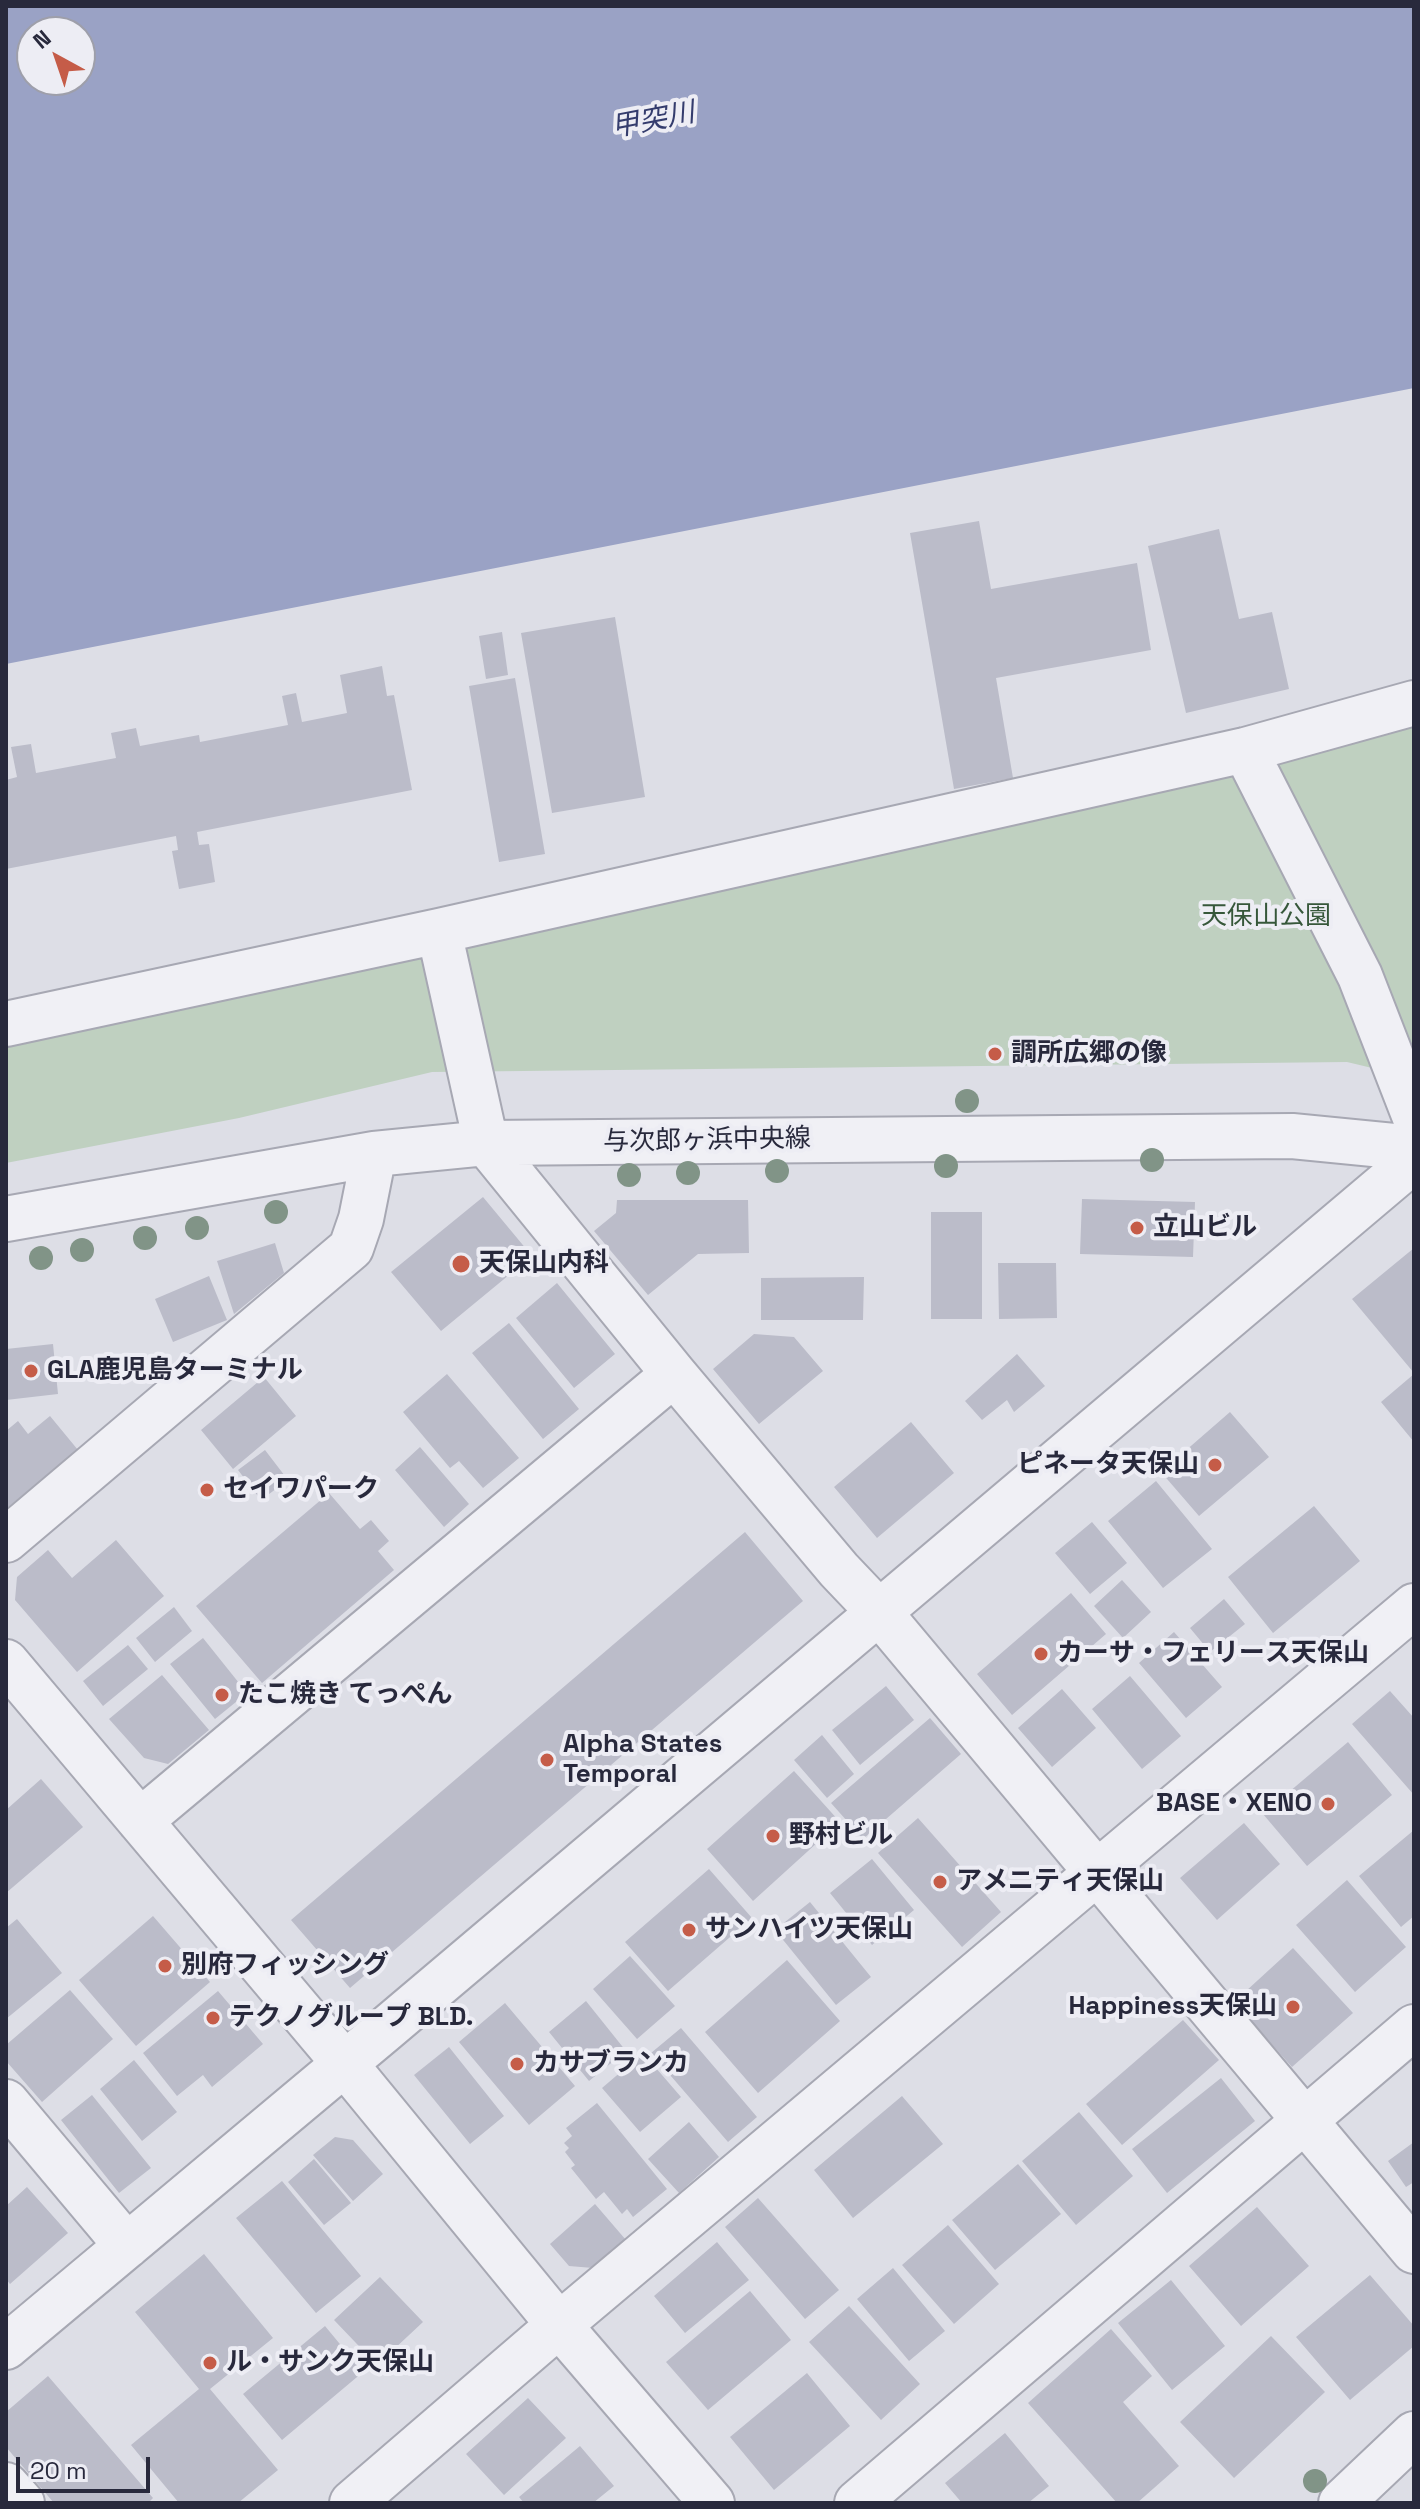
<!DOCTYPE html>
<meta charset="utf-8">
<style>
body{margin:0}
#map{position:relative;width:1420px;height:2509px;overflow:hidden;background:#dddee6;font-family:"Space Grotesk",sans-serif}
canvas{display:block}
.frame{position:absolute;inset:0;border:8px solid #28293c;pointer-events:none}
.north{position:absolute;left:16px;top:16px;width:80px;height:80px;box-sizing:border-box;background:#ededf4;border:2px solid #9e9faa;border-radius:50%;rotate:320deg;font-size:22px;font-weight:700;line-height:32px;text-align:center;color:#28293c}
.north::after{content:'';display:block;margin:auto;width:28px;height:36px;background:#c55c48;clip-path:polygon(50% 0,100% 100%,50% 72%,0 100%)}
.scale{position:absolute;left:16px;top:2457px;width:134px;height:36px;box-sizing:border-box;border:4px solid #28293c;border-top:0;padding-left:10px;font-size:24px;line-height:28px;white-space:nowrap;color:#28293c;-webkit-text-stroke:6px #ededf4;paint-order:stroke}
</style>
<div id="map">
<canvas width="1420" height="2509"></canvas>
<div class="frame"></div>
<div class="north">N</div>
<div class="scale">20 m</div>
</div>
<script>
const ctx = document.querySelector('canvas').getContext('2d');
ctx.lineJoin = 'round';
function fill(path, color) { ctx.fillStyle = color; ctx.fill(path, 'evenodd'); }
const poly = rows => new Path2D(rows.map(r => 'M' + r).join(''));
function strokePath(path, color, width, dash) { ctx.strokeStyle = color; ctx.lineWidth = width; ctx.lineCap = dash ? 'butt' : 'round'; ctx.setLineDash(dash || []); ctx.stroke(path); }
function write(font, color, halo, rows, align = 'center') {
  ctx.font = font + ' "Space Grotesk","Noto Sans JP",sans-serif'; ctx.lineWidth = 8; ctx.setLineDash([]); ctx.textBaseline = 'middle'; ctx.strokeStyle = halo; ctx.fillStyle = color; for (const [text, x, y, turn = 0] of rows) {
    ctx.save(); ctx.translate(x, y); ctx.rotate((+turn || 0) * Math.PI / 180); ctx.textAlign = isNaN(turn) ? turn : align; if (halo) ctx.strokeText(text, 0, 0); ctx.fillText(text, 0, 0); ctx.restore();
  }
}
fill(poly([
 [1414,725,1414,1078,1347,1062,432,1072,239,1118,6,1163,6,1043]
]), '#bfd0c0');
fill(poly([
 [6,6,1414,6,1414,388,6,664],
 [32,32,80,32,80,80,32,80]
]), '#9aa2c5');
fill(poly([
 [979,521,991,589,1137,563,1151,650,996,678,1013,778,954,789,910,533],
 [1219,529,1239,619,1272,612,1289,689,1186,713,1148,546],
 [615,617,645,797,552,813,521,633],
 [502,632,508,675,486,679,479,636],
 [382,666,387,696,394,695,412,790,197,832,199,845,209,844,215,882,179,889,172,851,178,850,176,836,6,869,6,780,17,777,11,747,31,744,36,773,116,758,111,733,136,728,140,746,199,735,200,742,288,725,282,696,296,693,302,722,347,713,340,675],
 [515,678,545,854,499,862,469,686],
 [483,1197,532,1256,441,1331,391,1272],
 [1082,1199,1195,1202,1193,1257,1080,1254],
 [617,1200,748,1200,749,1253,698,1254,648,1295,594,1231,616,1213],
 [931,1212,982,1212,982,1319,931,1319],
 [275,1243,284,1273,234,1314,217,1261],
 [1414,1248,1414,1373,1352,1299],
 [998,1263,1056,1263,1057,1318,999,1319],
 [209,1276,227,1320,173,1342,155,1299],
 [864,1277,863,1320,761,1320,761,1278],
 [557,1283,615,1354,574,1388,516,1318],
 [509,1323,579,1409,543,1439,472,1353],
 [754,1334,794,1337,823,1371,759,1424,713,1369],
 [53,1344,58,1394,6,1400,6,1349],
 [1017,1354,1045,1386,1014,1412,1007,1400,982,1420,965,1401],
 [447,1374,519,1458,483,1488,459,1461,450,1468,403,1412],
 [1414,1374,1414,1442,1381,1402],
 [264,1377,296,1416,233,1469,201,1430],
 [1230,1412,1269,1457,1199,1516,1161,1472],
 [50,1416,78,1450,6,1509,6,1431,18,1421,28,1434],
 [911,1422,954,1473,877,1538,834,1487],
 [420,1447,469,1504,444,1527,395,1470],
 [265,1450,288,1480,261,1500,238,1470],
 [1156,1481,1212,1549,1163,1588,1108,1521],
 [329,1493,360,1529,371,1520,389,1541,378,1551,394,1570,262,1683,196,1606],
 [1314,1506,1360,1561,1273,1633,1228,1577],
 [1092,1522,1127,1563,1090,1594,1055,1553],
 [745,1532,803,1601,350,1988,291,1920],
 [116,1540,164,1596,77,1672,15,1600,17,1577,48,1550,72,1578],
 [1122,1580,1151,1612,1123,1638,1094,1606],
 [1071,1593,1106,1634,1012,1715,977,1674],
 [1224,1599,1245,1624,1210,1652,1190,1628],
 [174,1607,192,1631,155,1662,136,1638],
 [1174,1632,1222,1687,1186,1718,1139,1663],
 [203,1638,247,1693,215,1719,170,1664],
 [128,1645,148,1669,103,1706,83,1681],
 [162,1675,209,1730,168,1764,144,1758,109,1719],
 [1130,1676,1181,1736,1142,1769,1092,1709],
 [886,1686,914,1720,860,1765,832,1730],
 [1062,1689,1096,1728,1052,1767,1018,1728],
 [1390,1691,1414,1718,1414,1795,1352,1724],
 [930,1718,961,1754,863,1839,831,1803],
 [822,1735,854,1774,827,1798,794,1760],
 [1348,1742,1392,1795,1307,1866,1263,1814],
 [794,1771,840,1822,753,1901,707,1849],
 [41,1779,83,1827,6,1893,6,1810],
 [918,1818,1001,1912,962,1947,878,1853],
 [1244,1823,1280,1864,1217,1920,1180,1878],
 [1414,1830,1414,1916,1401,1927,1359,1876],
 [872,1859,914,1910,872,1945,830,1893],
 [709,1869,752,1918,668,1991,625,1942],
 [1347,1880,1406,1947,1355,1992,1296,1925],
 [810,1902,871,1977,836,2005,775,1930],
 [153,1916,210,1982,136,2046,79,1980],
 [17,1919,62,1973,6,2019,6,1928],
 [1293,1948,1353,2013,1292,2067,1234,2002],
 [630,1956,675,2006,637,2039,593,1989],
 [787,1960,840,2021,758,2093,705,2032],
 [70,1990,113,2039,42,2102,6,2061,6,2045],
 [218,1991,263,2044,212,2087,203,2075,177,2096,143,2053],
 [586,2001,626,2051,589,2081,549,2032],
 [505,2003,575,2086,529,2125,459,2042],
 [1183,2020,1219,2060,1122,2145,1086,2104],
 [681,2028,757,2117,728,2142,651,2053],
 [449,2047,504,2116,470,2144,414,2075],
 [643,2053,681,2097,640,2132,602,2088],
 [134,2060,177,2112,142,2141,100,2089],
 [1221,2078,1255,2121,1167,2193,1132,2149],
 [92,2095,151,2168,119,2193,61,2120],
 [902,2096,943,2144,853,2218,814,2170],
 [597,2103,667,2189,633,2217,627,2209,622,2214,604,2192,596,2199,571,2168,575,2165,565,2152,569,2148,564,2143,572,2136,566,2128],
 [1079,2112,1133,2176,1076,2225,1022,2161],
 [689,2122,719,2157,679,2193,648,2159],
 [335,2137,353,2140,383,2174,353,2201,313,2155],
 [1414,2142,1414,2182,1406,2187,1388,2161],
 [314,2159,351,2203,324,2225,288,2182],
 [1018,2164,1061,2214,995,2270,952,2220],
 [282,2181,361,2276,316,2313,236,2218],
 [27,2187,68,2233,10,2284,6,2279,6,2206],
 [758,2198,839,2290,805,2319,725,2227],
 [595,2204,626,2240,593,2268,569,2266,550,2244],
 [1257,2207,1309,2266,1241,2326,1189,2266],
 [948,2225,999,2284,954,2324,902,2265],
 [717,2242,749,2280,685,2333,654,2296],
 [204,2254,273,2338,210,2389,278,2470,238,2503,179,2503,131,2445,199,2389,135,2312],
 [893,2268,945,2331,909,2361,857,2299],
 [1370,2275,1414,2326,1414,2346,1350,2400,1296,2337],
 [380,2277,423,2322,377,2365,334,2320],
 [1171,2280,1225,2346,1172,2390,1118,2323],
 [750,2291,791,2340,708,2410,666,2362],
 [849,2306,920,2384,881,2420,809,2342],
 [325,2326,363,2372,282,2440,243,2394],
 [1111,2329,1152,2376,1123,2402,1179,2466,1137,2503,1117,2503,1028,2403],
 [1271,2336,1325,2392,1234,2478,1180,2422],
 [807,2373,850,2426,774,2490,730,2437],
 [48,2376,153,2498,148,2503,54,2503,6,2447,6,2412],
 [528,2398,566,2438,504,2495,466,2454],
 [1005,2433,1049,2486,1028,2503,962,2503,945,2483],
 [580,2446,614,2486,593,2503,524,2503,519,2497]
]), '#bbbcc9');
const minor = poly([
 [1245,750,1360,976,1414,1115],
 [439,931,486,1143,674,1374,839,1570,878,1611,1414,2251],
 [6,1024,439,931,1245,750,1414,703],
 [6,1219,374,1154,486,1143,1292,1136,1414,1148],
 [6,1540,351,1248,361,1219,374,1154],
 [6,1662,345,2064,559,2325,712,2503],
 [140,1821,674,1374],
 [6,2102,127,2246],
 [6,2347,386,2029,1414,1160],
 [6,2485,22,2503],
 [352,2503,559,2325,1414,1606],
 [857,2503,1414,2027],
 [1341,2503,1414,2434]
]);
strokePath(minor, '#a7a8b3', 48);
strokePath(minor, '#f0f0f5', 44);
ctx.fillStyle = '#819487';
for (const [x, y] of [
 [967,1101],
 [1152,1160],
 [946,1166],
 [777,1171],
 [688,1173],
 [629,1175],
 [276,1212],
 [197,1228],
 [145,1238],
 [82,1250],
 [41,1258],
 [1315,2481]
]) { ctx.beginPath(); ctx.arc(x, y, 12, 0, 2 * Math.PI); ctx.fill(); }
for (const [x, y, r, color] of [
 [995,1054,8,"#c55c48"],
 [1137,1228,8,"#c55c48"],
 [461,1264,10,"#c55c48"],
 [31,1371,8,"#c55c48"],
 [1215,1465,8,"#c55c48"],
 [207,1490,8,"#c55c48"],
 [1041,1654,8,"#c55c48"],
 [222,1695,8,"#c55c48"],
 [547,1760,8,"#c55c48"],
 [1328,1804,8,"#c55c48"],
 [773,1836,8,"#c55c48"],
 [940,1882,8,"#c55c48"],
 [689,1930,8,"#c55c48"],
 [165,1966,8,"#c55c48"],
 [1293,2007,8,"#c55c48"],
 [213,2018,8,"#c55c48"],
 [517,2064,8,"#c55c48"],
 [210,2363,8,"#c55c48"]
]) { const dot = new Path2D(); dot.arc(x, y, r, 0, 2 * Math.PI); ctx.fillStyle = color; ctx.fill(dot); strokePath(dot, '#ededf4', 3); }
write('26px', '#36573a', '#ededf4', [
 ["天保山公園",1266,917]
]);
write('bold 26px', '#28293c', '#ededf4', [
 ["調所広郷の像",1011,1054],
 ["立山ビル",1153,1228],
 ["天保山内科",479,1264],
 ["GLA鹿児島ターミナル",47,1371],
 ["ピネータ天保山",1199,1465,"right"],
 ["セイワパーク",223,1490],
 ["カーサ・フェリース天保山",1057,1654],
 ["たこ焼き てっぺん",238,1695],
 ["Alpha States",563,1745],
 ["Temporal",563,1775],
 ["BASE・XENO",1312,1804,"right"],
 ["野村ビル",789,1836],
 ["アメニティ天保山",956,1882],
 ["サンハイツ天保山",705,1930],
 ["別府フィッシング",181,1966],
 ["Happiness天保山",1277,2007,"right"],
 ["テクノグループ BLD.",229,2018],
 ["カサブランカ",533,2064],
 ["ル・サンク天保山",226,2363]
], 'left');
write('26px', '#28293c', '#ededf4', [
 ["与次郎ヶ浜中央線",707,1141,-1]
]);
write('italic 28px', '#343c6d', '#ededf4', [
 ["甲突川",653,121,-11]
]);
</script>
